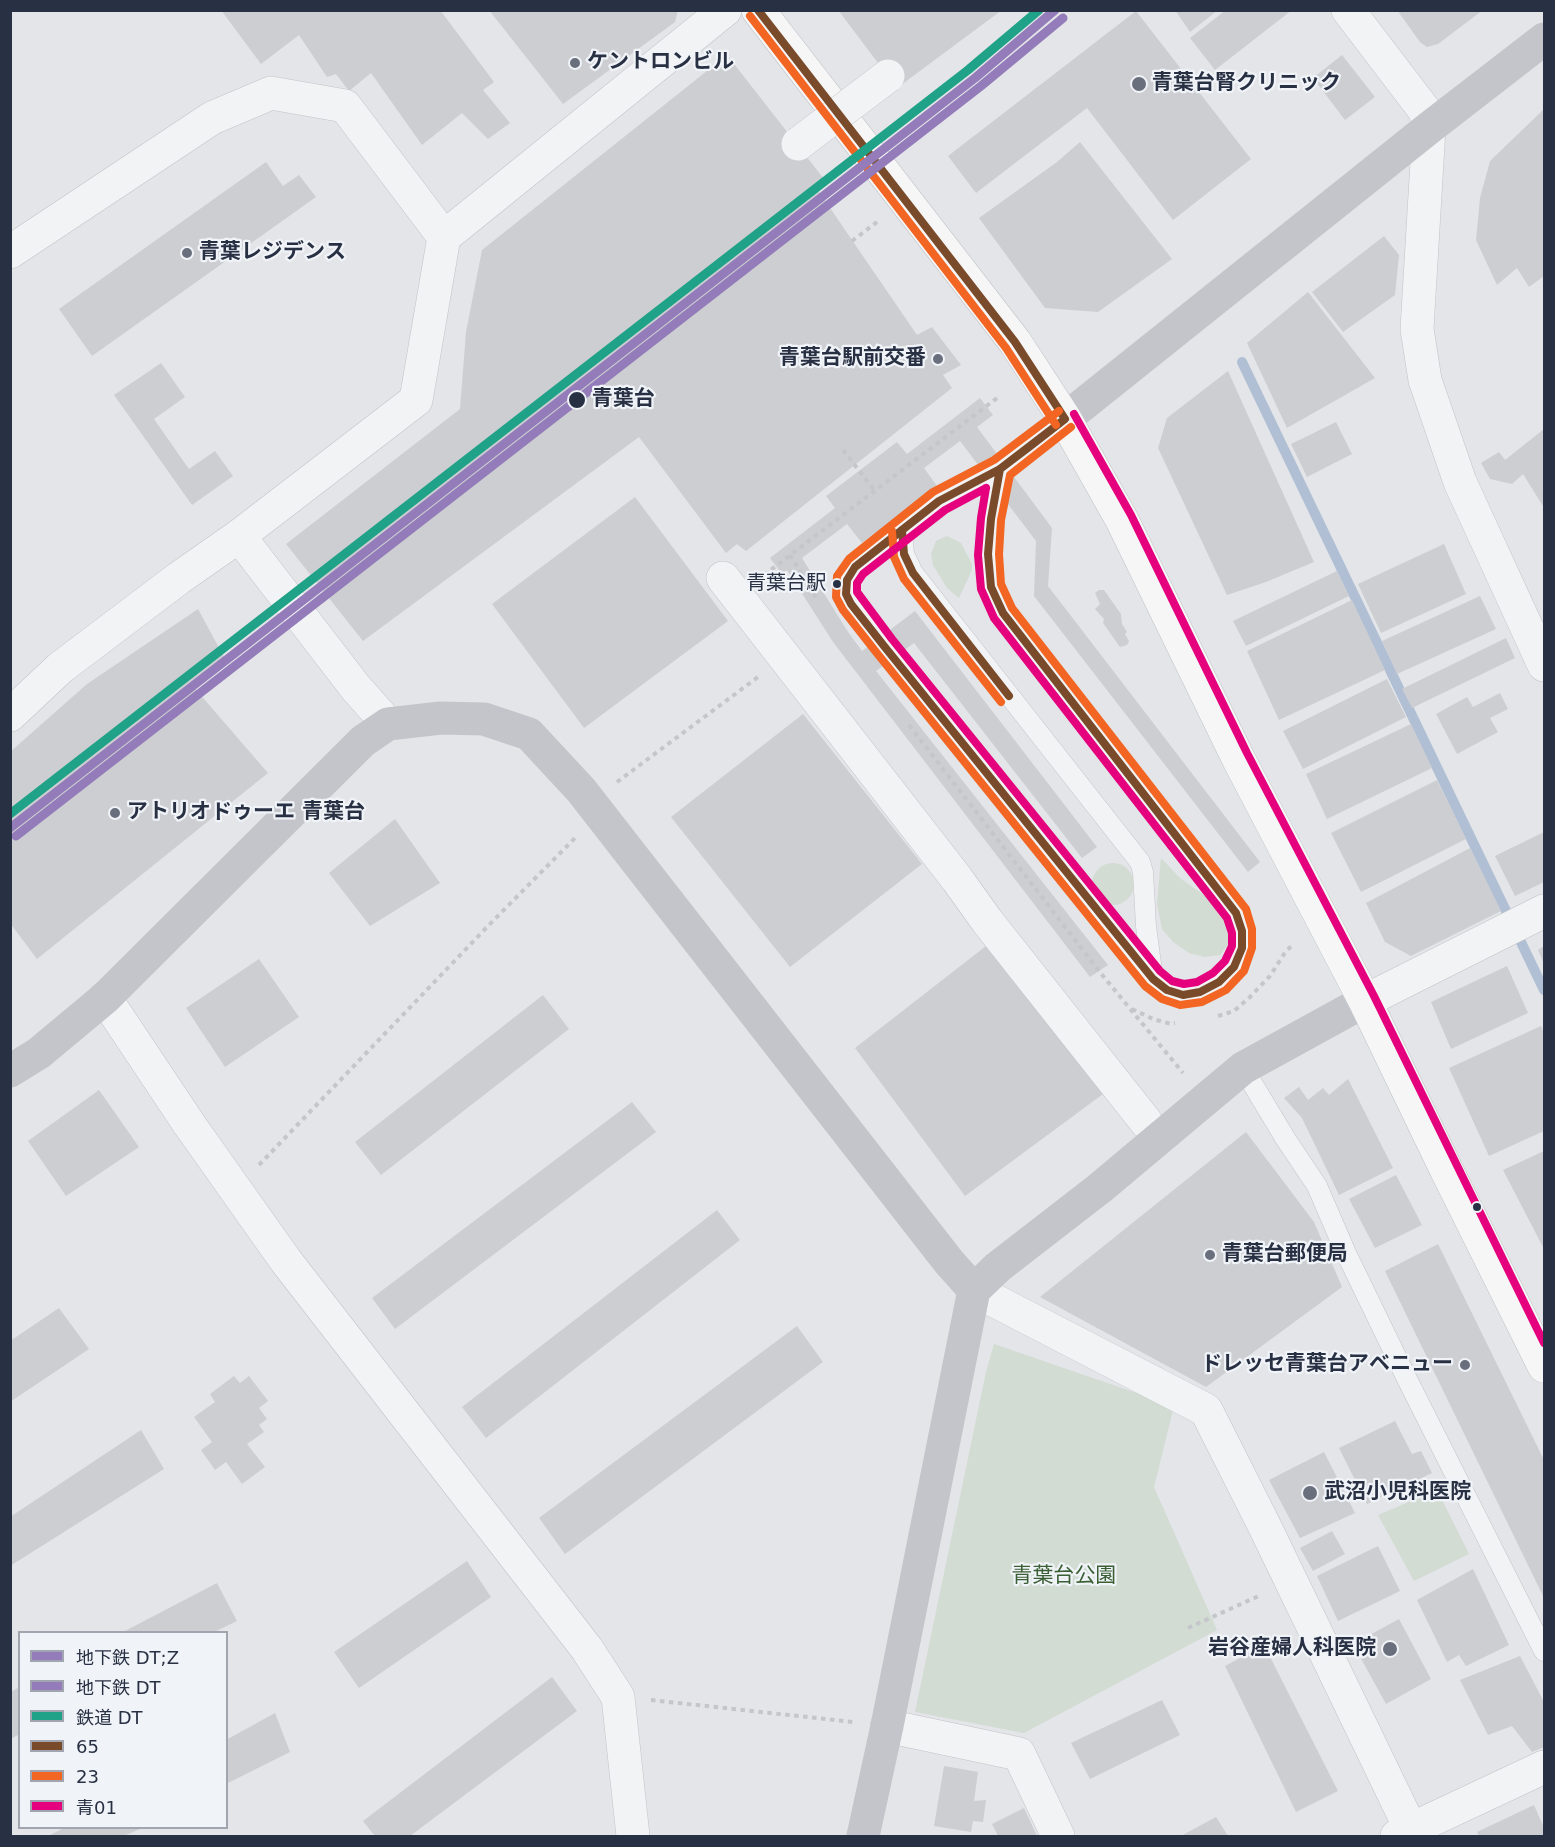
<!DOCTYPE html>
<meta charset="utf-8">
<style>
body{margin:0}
#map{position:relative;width:1555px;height:1847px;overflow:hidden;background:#e3e5e8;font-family:"DejaVu Sans","Noto Sans JP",sans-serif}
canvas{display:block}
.frame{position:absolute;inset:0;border:12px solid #283043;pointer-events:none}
.legend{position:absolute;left:18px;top:1631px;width:210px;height:198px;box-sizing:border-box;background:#f0f3f7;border:2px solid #a0a5af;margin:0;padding:8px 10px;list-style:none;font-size:18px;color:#283043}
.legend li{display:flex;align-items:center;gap:12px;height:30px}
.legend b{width:30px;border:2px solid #a0a5af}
</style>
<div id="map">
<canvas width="1555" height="1847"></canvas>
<div class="frame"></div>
<ul class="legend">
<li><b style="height:8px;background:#937cb9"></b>地下鉄 DT;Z</li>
<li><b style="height:8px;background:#937cb9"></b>地下鉄 DT</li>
<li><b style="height:8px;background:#20a288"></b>鉄道 DT</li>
<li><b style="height:8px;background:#7a4b2a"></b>65</li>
<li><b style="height:8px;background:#f26522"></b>23</li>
<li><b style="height:8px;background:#e5007d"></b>青01</li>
</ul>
</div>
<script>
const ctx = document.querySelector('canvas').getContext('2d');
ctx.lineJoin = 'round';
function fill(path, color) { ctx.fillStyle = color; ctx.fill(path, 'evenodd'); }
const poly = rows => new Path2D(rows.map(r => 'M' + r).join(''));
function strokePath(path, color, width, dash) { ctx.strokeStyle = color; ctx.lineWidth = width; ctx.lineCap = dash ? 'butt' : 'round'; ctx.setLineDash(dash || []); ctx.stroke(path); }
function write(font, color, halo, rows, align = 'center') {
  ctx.font = font + ' "DejaVu Sans","Noto Sans JP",sans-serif'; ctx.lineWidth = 4.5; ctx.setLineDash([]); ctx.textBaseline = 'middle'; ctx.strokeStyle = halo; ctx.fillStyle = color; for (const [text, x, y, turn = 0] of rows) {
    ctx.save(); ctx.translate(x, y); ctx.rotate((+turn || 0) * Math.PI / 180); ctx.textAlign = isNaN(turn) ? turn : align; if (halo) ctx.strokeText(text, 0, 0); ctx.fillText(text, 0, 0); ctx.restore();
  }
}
fill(poly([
 [947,536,961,543,972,564,972,570,959,598,947,588,933,565,931,554,936,541],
 [1161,858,1180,878,1222,908,1228,919,1230,932,1229,943,1220,955,1205,957,1189,953,1173,942,1162,929,1157,904],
 '1092 884a21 21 0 1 1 42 0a21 21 0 1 1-42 0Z',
 [994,1344,1174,1406,1154,1487,1217,1630,1024,1733,915,1712,986,1372],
 [1437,1490,1469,1554,1414,1581,1378,1515]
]), '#d2dcd3');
strokePath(poly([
 [1242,362,1544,990]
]), '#b0bfd4', 10);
fill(poly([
 [221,10,440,10,494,82,483,90,510,123,488,139,462,113,422,145,371,73,349,91,336,74,327,77,299,35,261,64],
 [489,10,678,10,675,22,563,104],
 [838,10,1002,10,897,88],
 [1175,10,1218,10,1190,32],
 [1226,10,1292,10,1215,70,1190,38],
 [1397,10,1483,10,1438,44,1427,47,1420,42],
 [1136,11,1251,159,1173,220,1087,108,976,193,948,156],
 [727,55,824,179,815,186,917,335,932,327,961,365,943,375,952,388,746,551,737,544,726,553,639,437,363,641,286,544,460,409,466,332,482,250],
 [1342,55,1375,97,1345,120,1313,78],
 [1544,109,1544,276,1529,287,1517,268,1497,285,1476,240,1480,198,1490,161],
 [1080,142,1172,259,1098,312,1045,308,979,218,1057,162],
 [266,162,283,186,299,175,316,197,92,356,59,309],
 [1384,236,1399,255,1395,295,1343,332,1312,292],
 [1308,292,1375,378,1287,428,1247,343],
 [161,363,185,397,154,419,189,469,215,451,233,476,192,505,114,395],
 [1228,371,1314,562,1266,582,1227,595,1158,448,1167,418],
 [980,398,993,415,977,427,1052,528,1048,586,1260,862,1248,872,1034,596,1036,541,960,441,924,468,937,486,862,543,847,524,802,558,848,632,862,651,915,611,1097,847,1082,858,914,643,876,671,1108,965,1090,977,833,642,787,570,782,574,770,558,835,508,826,496,897,442,907,454],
 [1336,422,1352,454,1307,477,1291,444],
 [1544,429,1544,505,1543,506,1523,474,1512,484,1490,479,1481,463,1499,452,1505,460],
 [635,497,728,621,584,728,492,604],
 [1444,544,1466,594,1381,633,1358,584],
 [1337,571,1349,596,1246,646,1233,621],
 [1099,590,1104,590,1121,614,1122,624,1127,632,1125,634,1129,641,1127,645,1120,647,1103,623,1104,619,1095,609,1100,604,1095,593],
 [1480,596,1496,629,1397,674,1382,641],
 [1352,600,1385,670,1279,720,1247,651],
 [198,609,224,657,191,684,268,773,37,959,10,923,10,752,87,684],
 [1506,638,1515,658,1412,708,1402,689],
 [1387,679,1406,717,1303,769,1283,731],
 [1500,693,1508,709,1490,718,1498,732,1457,754,1436,714,1467,697,1473,707],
 [803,714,922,864,790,967,671,817],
 [1411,724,1432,768,1327,819,1306,774],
 [1437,780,1466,839,1361,892,1331,833],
 [395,819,440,883,370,926,329,873],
 [1544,832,1544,882,1515,896,1495,856],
 [1470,848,1501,911,1411,956,1385,942,1366,903],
 [986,946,1103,1094,965,1196,855,1048],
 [1544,946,1544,964,1538,950],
 [259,959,299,1017,225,1067,186,1008],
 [1507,966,1528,1013,1451,1049,1431,1002],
 [543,995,569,1029,381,1175,355,1142],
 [1541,1026,1544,1033,1544,1131,1489,1156,1449,1068],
 [1348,1079,1393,1168,1339,1195,1302,1118,1284,1098,1299,1087,1308,1100,1323,1088,1329,1095],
 [99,1090,139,1147,66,1196,28,1141],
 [632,1102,656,1132,395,1329,372,1298],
 [1246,1132,1314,1222,1342,1287,1206,1387,1040,1297],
 [1544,1151,1544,1249,1503,1170],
 [1396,1175,1422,1225,1375,1248,1349,1199],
 [717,1210,740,1240,486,1438,462,1407],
 [1438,1244,1544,1460,1544,1598,1385,1271],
 [59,1308,89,1349,10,1402,10,1341],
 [797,1326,823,1362,565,1554,539,1518],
 [234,1376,240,1383,249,1376,268,1401,259,1408,267,1419,259,1425,264,1432,247,1444,265,1467,242,1484,226,1462,215,1470,201,1450,212,1442,194,1417,215,1402,210,1394],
 [1395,1421,1412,1454,1421,1451,1432,1473,1367,1504,1339,1448],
 [141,1430,164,1469,10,1566,10,1517],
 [1324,1452,1355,1513,1300,1538,1269,1480],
 [1332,1531,1345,1554,1313,1571,1300,1548],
 [1378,1546,1400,1591,1338,1621,1317,1576],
 [467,1561,491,1597,359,1688,334,1652],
 [1473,1569,1509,1645,1466,1666,1459,1655,1447,1662,1417,1600],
 [217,1583,237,1621,214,1632,123,1632],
 [1399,1619,1431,1679,1386,1704,1353,1644],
 [1264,1645,1338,1791,1296,1812,1225,1666],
 [1520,1656,1544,1702,1544,1747,1532,1752,1512,1726,1488,1735,1460,1680],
 [552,1677,577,1711,410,1836,375,1836,363,1821],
 [20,1687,20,1734,10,1739,10,1692],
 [1162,1700,1180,1735,1090,1779,1071,1743],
 [275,1713,290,1752,226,1784,226,1740],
 [944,1766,978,1772,974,1801,986,1800,983,1822,973,1821,971,1832,934,1826],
 [1534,1805,1544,1828,1544,1836,1479,1836,1477,1832],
 [1024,1808,1037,1836,998,1836,992,1824],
 [1216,1817,1228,1836,1181,1836],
 [64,1828,142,1828,124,1836,48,1836]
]), '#ccced2');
const lane = poly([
 [1000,469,991,519,988,554,991,587,1003,613,1236,913,1242,931,1242,948,1234,967,1219,982,1200,992,1183,995,1167,990,1153,979,884,646,851,604,846,594,847,580,855,567,939,501,1000,469,1065,419],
 [902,530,904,554,913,573,1140,862,1143,872,1146,926,1153,979],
 [1243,1068,1285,1138,1317,1186,1345,1251,1408,1381,1544,1651]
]);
const street = poly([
 [1348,10,1425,111,1429,128,1417,329,1425,380,1460,482,1544,665],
 [10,252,212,118,271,93,345,106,444,237],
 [239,536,356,688,388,724],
 [723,578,957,879,987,921,1146,1122],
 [10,715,60,668,179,578,239,536,416,400,444,237,725,10],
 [105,998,189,1124,286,1261,587,1649,618,1697,633,1836],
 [1365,1001,1544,911],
 [974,1290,1206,1410,1265,1527,1414,1836],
 [887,1726,1019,1754,1058,1836],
 [1397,1836,1544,1767]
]);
const primary = poly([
 [758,10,1015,342,1065,419,1122,520,1238,758,1365,1001,1446,1169,1544,1366]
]);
strokePath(lane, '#c1c3c6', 21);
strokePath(street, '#c1c3c6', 34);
strokePath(primary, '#bfc2c6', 34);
strokePath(poly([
 [852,241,877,222],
 [843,450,875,491],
 [790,555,818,601],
 [764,575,997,398],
 [909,725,1099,971,1183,1073],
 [617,782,758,677],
 [1132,1009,1153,1019,1171,1024,1175,1023],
 [1218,1016,1234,1011,1249,998,1270,976,1286,951,1294,944],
 [259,1165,486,928,575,838],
 [1188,1628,1261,1595],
 [651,1700,853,1722]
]), '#c4c6cb', 4, [4.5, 4.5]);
strokePath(lane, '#f2f3f5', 20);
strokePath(street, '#f2f3f5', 33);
strokePath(poly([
 [1065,419,1429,128,1544,39],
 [10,1071,39,1053,105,998,363,741,388,724,441,718,484,719,529,734,581,790,949,1262,974,1290],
 [863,1836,887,1726,974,1290,998,1267,1100,1188,1243,1068,1365,1001]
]), '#c3c5ca', 33);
strokePath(primary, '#f6f6f7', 33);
const streetBridge = poly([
 [798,144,888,76]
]);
strokePath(streetBridge, '#c1c3c6', 34, []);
strokePath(streetBridge, '#f2f3f5', 33);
strokePath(poly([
 [758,10,1015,342,1065,419],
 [1065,419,1029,447,1000,469,1065,419],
 [1000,469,991,519,988,554,991,587,1003,613,1236,913,1242,931,1242,948,1234,967,1219,982,1200,992,1183,995,1167,990,1153,979,884,646,851,604,846,594,847,580,855,567,939,501,1000,469],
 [902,530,904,554,913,573,1009,696]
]), '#7a4b2a', 8);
strokePath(poly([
 [750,16,1006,348,1056,425],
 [1059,411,994,460,933,492,849,559,837,576,836,597,843,610,876,652,1145,986,1162,999,1180,1005,1202,1002,1226,990,1244,971,1252,948,1252,929,1246,909,1012,608,1001,584,999,554,1001,520,1010,475,1071,427],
 [892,531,894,557,904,579,1001,702]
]), '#f26522', 8);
strokePath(poly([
 [1074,414,1131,515,1247,753,1374,996,1544,1343],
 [986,488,981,518,978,555,981,589,994,618,1227,918,1232,933,1232,946,1225,961,1213,973,1197,982,1184,984,1172,981,1160,971,892,639,857,592,857,583,863,574,945,510,986,488]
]), '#e5007d', 8);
strokePath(poly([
 [10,814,968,70,1039,10]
]), '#20a288', 9);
strokePath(poly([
 [10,828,975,78,1055,10]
]), '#937cb9', 9);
strokePath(poly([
 [16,836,981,86,1063,18]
]), '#937cb9', 9);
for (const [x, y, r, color] of [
 [575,63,6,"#696f7d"],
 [1139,84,8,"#696f7d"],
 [187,253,6,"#696f7d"],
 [938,359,6,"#696f7d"],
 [577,400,9,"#283043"],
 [837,584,5,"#283043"],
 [115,813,6,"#696f7d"],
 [1477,1207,5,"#283043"],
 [1210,1255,6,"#696f7d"],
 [1465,1365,6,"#696f7d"],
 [1310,1493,8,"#696f7d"],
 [1390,1649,8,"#696f7d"]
]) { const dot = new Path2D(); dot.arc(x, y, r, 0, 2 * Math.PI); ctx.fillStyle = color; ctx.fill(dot); strokePath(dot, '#f0f3f7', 2); }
write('20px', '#283043', '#f0f3f7', [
 ["青葉台駅",826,584]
], 'right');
write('bold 21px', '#283043', '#f0f3f7', [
 ["ケントロンビル",587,63],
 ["青葉台腎クリニック",1152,84],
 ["青葉レジデンス",199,253],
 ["青葉台駅前交番",926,359,"right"],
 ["アトリオドゥーエ 青葉台",127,813],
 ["青葉台郵便局",1222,1255],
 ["ドレッセ青葉台アベニュー",1453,1365,"right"],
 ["武沼小児科医院",1324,1493],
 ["岩谷産婦人科医院",1376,1649,"right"]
], 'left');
write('bold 21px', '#283043', '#f0f3f7', [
 ["青葉台",592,400]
], 'left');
write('21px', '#3a5f34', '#f0f3f7', [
 ["青葉台公園",1064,1577]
]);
</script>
